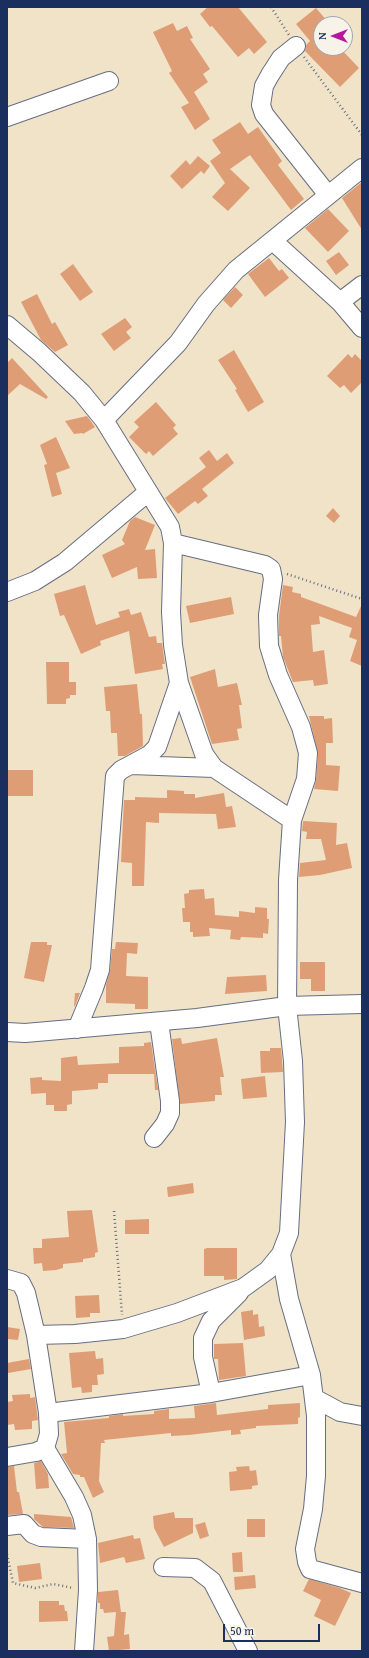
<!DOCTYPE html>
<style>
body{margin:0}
#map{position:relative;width:369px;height:1658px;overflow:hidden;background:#f0e3c8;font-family:"Gentium Book Plus",serif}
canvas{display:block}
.frame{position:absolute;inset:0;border:8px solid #1b2f5e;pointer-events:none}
.north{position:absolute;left:313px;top:16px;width:40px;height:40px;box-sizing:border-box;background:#f7f3e8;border:1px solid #9fa5b1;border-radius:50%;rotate:270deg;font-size:11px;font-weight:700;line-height:16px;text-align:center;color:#1b2f5e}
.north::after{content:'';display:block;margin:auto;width:14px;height:18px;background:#b5179e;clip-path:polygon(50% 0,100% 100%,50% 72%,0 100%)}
.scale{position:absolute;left:223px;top:1624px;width:97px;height:18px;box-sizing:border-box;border:2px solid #1b2f5e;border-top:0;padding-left:5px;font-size:12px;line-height:14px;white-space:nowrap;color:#1b2f5e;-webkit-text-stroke:3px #f7f3e8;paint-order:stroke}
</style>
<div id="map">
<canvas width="369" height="1658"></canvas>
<div class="frame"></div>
<div class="north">N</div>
<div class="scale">50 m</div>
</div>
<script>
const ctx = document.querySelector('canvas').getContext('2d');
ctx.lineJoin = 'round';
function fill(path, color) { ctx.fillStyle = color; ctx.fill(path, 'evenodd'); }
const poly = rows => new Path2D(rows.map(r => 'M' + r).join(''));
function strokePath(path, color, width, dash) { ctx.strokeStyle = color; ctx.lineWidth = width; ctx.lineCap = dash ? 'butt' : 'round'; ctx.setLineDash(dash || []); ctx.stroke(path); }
fill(poly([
 [208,7,238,7,267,42,254,54,249,48,238,57,212,26,210,27,200,14],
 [316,8,328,22,321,24,321,48,340,48,359,68,340,87,305,51,306,45,310,41,296,24],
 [173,23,177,31,187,26,193,38,190,39,210,69,203,74,208,82,194,92,210,119,195,130,181,107,189,103,169,73,172,71,153,32],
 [240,122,248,134,258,127,282,161,278,165,304,199,291,210,250,155,230,169,250,188,228,211,212,197,225,183,210,161,221,153,212,140],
 [198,156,210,166,204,174,201,171,182,189,170,176,186,160,190,165],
 [362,182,362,230,342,198],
 [328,209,349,231,328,252,305,228],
 [339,252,349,265,336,275,326,261],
 [269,258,279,271,282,269,289,278,265,297,248,274],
 [73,264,93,292,80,301,60,274],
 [235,287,243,295,231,308,223,300],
 [37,294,52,324,55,322,68,345,55,352,41,340,21,302],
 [125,318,132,327,126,332,131,338,114,351,101,334],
 [234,350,264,402,248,412,235,390,237,389,218,360],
 [348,354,352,358,355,354,362,361,362,382,351,393,344,385,340,388,327,376],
 [12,358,48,397,46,399,20,384,7,396,7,363],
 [156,402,176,425,173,428,178,434,153,456,149,451,146,454,129,437,139,427,134,422],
 [87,416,95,427,83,434,82,433,74,434,65,421],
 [56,437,70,468,56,473,62,494,52,497,44,465,47,464,40,445],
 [209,450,217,461,227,453,234,463,202,489,208,496,198,504,195,501,178,514,165,498,206,467,199,458],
 [333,508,340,516,334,523,326,516],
 [135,517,155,525,145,550,155,549,157,578,138,579,137,567,112,578,102,555,125,544,122,540,130,521],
 [85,585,96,625,120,617,118,612,129,609,131,615,141,612,149,637,156,636,157,643,162,643,165,664,162,664,163,669,135,674,129,631,100,641,101,645,81,654,64,615,60,616,54,594],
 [283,585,293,587,292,592,301,594,301,597,356,617,362,604,362,666,350,661,357,640,349,637,352,628,319,616,320,624,311,625,313,652,324,650,328,684,314,686,313,680,293,682,283,657,281,636,279,636,279,616],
 [231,597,234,614,190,623,186,606],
 [46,662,69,662,69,682,76,682,76,695,70,695,70,698,66,699,66,704,47,704],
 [215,669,218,687,237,683,242,705,239,705,242,728,237,729,239,740,212,744,190,677],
 [137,684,140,714,142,714,143,746,125,756,118,756,117,733,111,733,110,711,106,711,104,687],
 [309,716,324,716,324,719,332,718,333,743,326,743,326,765,340,766,338,791,314,789,316,780,318,754],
 [7,770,33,770,33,796,7,796],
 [167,790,184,791,184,794,195,794,195,798,224,793,226,807,232,806,236,827,218,829,216,814,159,813,159,823,146,822,144,886,132,886,132,863,121,862,124,800,135,800,135,797,167,798],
 [303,821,337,823,336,845,347,843,352,868,320,875,299,877,300,863,326,860,321,839,306,839,307,832,302,831],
 [204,889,205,899,214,898,215,915,239,917,239,911,255,913,255,907,267,908,267,919,269,919,268,934,263,933,263,938,241,937,240,940,230,939,231,930,209,928,210,936,193,937,193,932,190,932,190,922,183,922,182,908,185,908,184,894,189,893,189,890],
 [31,942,47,942,47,945,52,945,44,982,24,978],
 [116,942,138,943,137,954,127,953,126,976,148,977,148,1009,135,1009,135,1004,106,1003,106,985,110,971,112,949,115,949],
 [300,962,325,962,325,991,311,991,311,979,300,979],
 [266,975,267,991,225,994,227,977],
 [75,993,80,993,75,1006,74,1006],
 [181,1038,182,1044,217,1038,224,1077,220,1077,222,1095,215,1095,215,1101,180,1104,172,1039],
 [151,1042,158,1090,155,1090,154,1074,108,1074,108,1083,98,1083,98,1089,72,1091,72,1104,67,1105,67,1111,54,1111,54,1105,46,1105,46,1093,31,1094,30,1078,42,1077,42,1080,61,1081,61,1058,77,1056,78,1065,119,1063,119,1047,144,1046,144,1043],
 [270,1048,281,1048,283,1072,261,1073,260,1051,270,1051],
 [265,1076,267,1097,243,1099,241,1079],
 [193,1183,194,1193,168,1197,167,1187],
 [92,1210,98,1252,95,1253,95,1257,83,1259,83,1262,63,1264,63,1268,56,1270,43,1271,42,1263,34,1264,33,1248,42,1248,42,1239,69,1237,67,1211],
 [149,1219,149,1234,125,1234,125,1220],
 [207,1248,237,1248,237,1279,224,1280,224,1276,204,1276,204,1249],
 [99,1295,100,1313,90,1313,90,1317,76,1318,75,1296],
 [253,1310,253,1315,258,1314,259,1327,264,1326,265,1336,244,1340,241,1312],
 [7,1327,20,1329,18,1340,7,1339],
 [243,1343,246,1376,219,1380,218,1359,214,1359,214,1344],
 [95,1351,96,1359,103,1358,104,1374,97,1375,98,1385,92,1385,92,1392,82,1393,81,1387,72,1388,69,1353],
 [29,1359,31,1369,8,1373,7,1363],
 [30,1394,30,1398,35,1397,38,1420,32,1421,32,1429,15,1430,14,1424,7,1425,7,1402,13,1401,12,1395],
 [216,1403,217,1415,268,1409,268,1405,300,1403,300,1417,298,1418,298,1424,256,1426,256,1428,240,1430,241,1434,231,1435,231,1430,189,1435,171,1436,171,1433,104,1440,105,1443,101,1443,99,1481,104,1492,93,1498,84,1477,80,1477,80,1475,73,1474,61,1454,67,1453,64,1422,109,1418,109,1416,123,1414,123,1416,154,1414,154,1411,169,1409,169,1419,195,1418,194,1406],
 [41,1461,48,1474,49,1488,36,1489,34,1463],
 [14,1466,17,1492,19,1492,23,1514,7,1515,7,1467],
 [249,1466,250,1471,256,1470,258,1485,252,1486,252,1489,230,1491,229,1472,237,1471,236,1467],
 [174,1512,175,1518,193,1518,193,1533,164,1547,154,1528,153,1516],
 [34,1514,71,1517,74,1528,43,1527,34,1519],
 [247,1519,265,1519,265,1537,247,1537],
 [205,1522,209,1536,200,1539,195,1525],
 [133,1535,134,1539,140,1538,145,1559,126,1563,124,1557,100,1563,98,1543],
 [242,1552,243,1572,233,1572,232,1553],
 [40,1563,42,1579,19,1582,17,1566],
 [255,1575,256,1588,235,1590,234,1577],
 [309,1579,340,1588,351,1593,335,1626,314,1616,321,1600,303,1591],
 [118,1590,121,1612,126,1612,124,1635,129,1634,130,1649,109,1651,107,1637,114,1636,116,1612,104,1613,103,1609,100,1609,100,1603,98,1603,98,1592],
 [39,1601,59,1601,59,1605,64,1605,65,1611,67,1611,68,1621,39,1622]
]), '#df9d76');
const minor = poly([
 [296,46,281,58,270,75,264,86,261,105,264,114,328,195],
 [7,117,109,81],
 [273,241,340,302,362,328],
 [340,302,362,285],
 [7,325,39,352,82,393,104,420,170,527,173,543,171,612,173,645,179,683,157,747,149,755,121,770,115,776,100,970,94,988,77,1029],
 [104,420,178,343,206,304,236,270,362,168],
 [7,592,35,581,65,562,148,492],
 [179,683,204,754,214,768,292,820],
 [131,765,214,768],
 [7,1032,25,1033,197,1018,287,1006,362,1004],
 [154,1138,165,1124,170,1113,170,1101,159,1022],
 [281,1254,289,1299,311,1375,316,1416,316,1476,313,1509,305,1549,307,1562,310,1569,362,1583],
 [7,1279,21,1283,26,1293,36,1335,48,1413,49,1434,45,1448,36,1452,7,1457],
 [36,1335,75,1334,123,1329,177,1313,243,1288,268,1270,281,1254,289,1233,295,1122,293,1061,287,1006,288,880,292,820,306,779,308,753,301,727,278,675,269,646,268,615,273,579,271,569,265,565,173,543],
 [211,1393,203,1357,203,1338,211,1321,239,1293],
 [314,1398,340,1412,362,1416],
 [48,1413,211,1393,311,1375],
 [45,1448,74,1497,82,1515,87,1539,88,1590,84,1651],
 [7,1526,24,1524,33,1534,41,1537,87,1539],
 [163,1567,195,1568,212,1581,248,1651]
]);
strokePath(minor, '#666e83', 20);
strokePath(poly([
 [271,7,289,35],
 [304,57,362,135],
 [287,574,362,599],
 [114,1211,122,1315],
 [7,1554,13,1583,35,1588,53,1584,73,1588]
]), '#666e83', 2.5, [1, 3]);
strokePath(minor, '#fff', 18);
</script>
